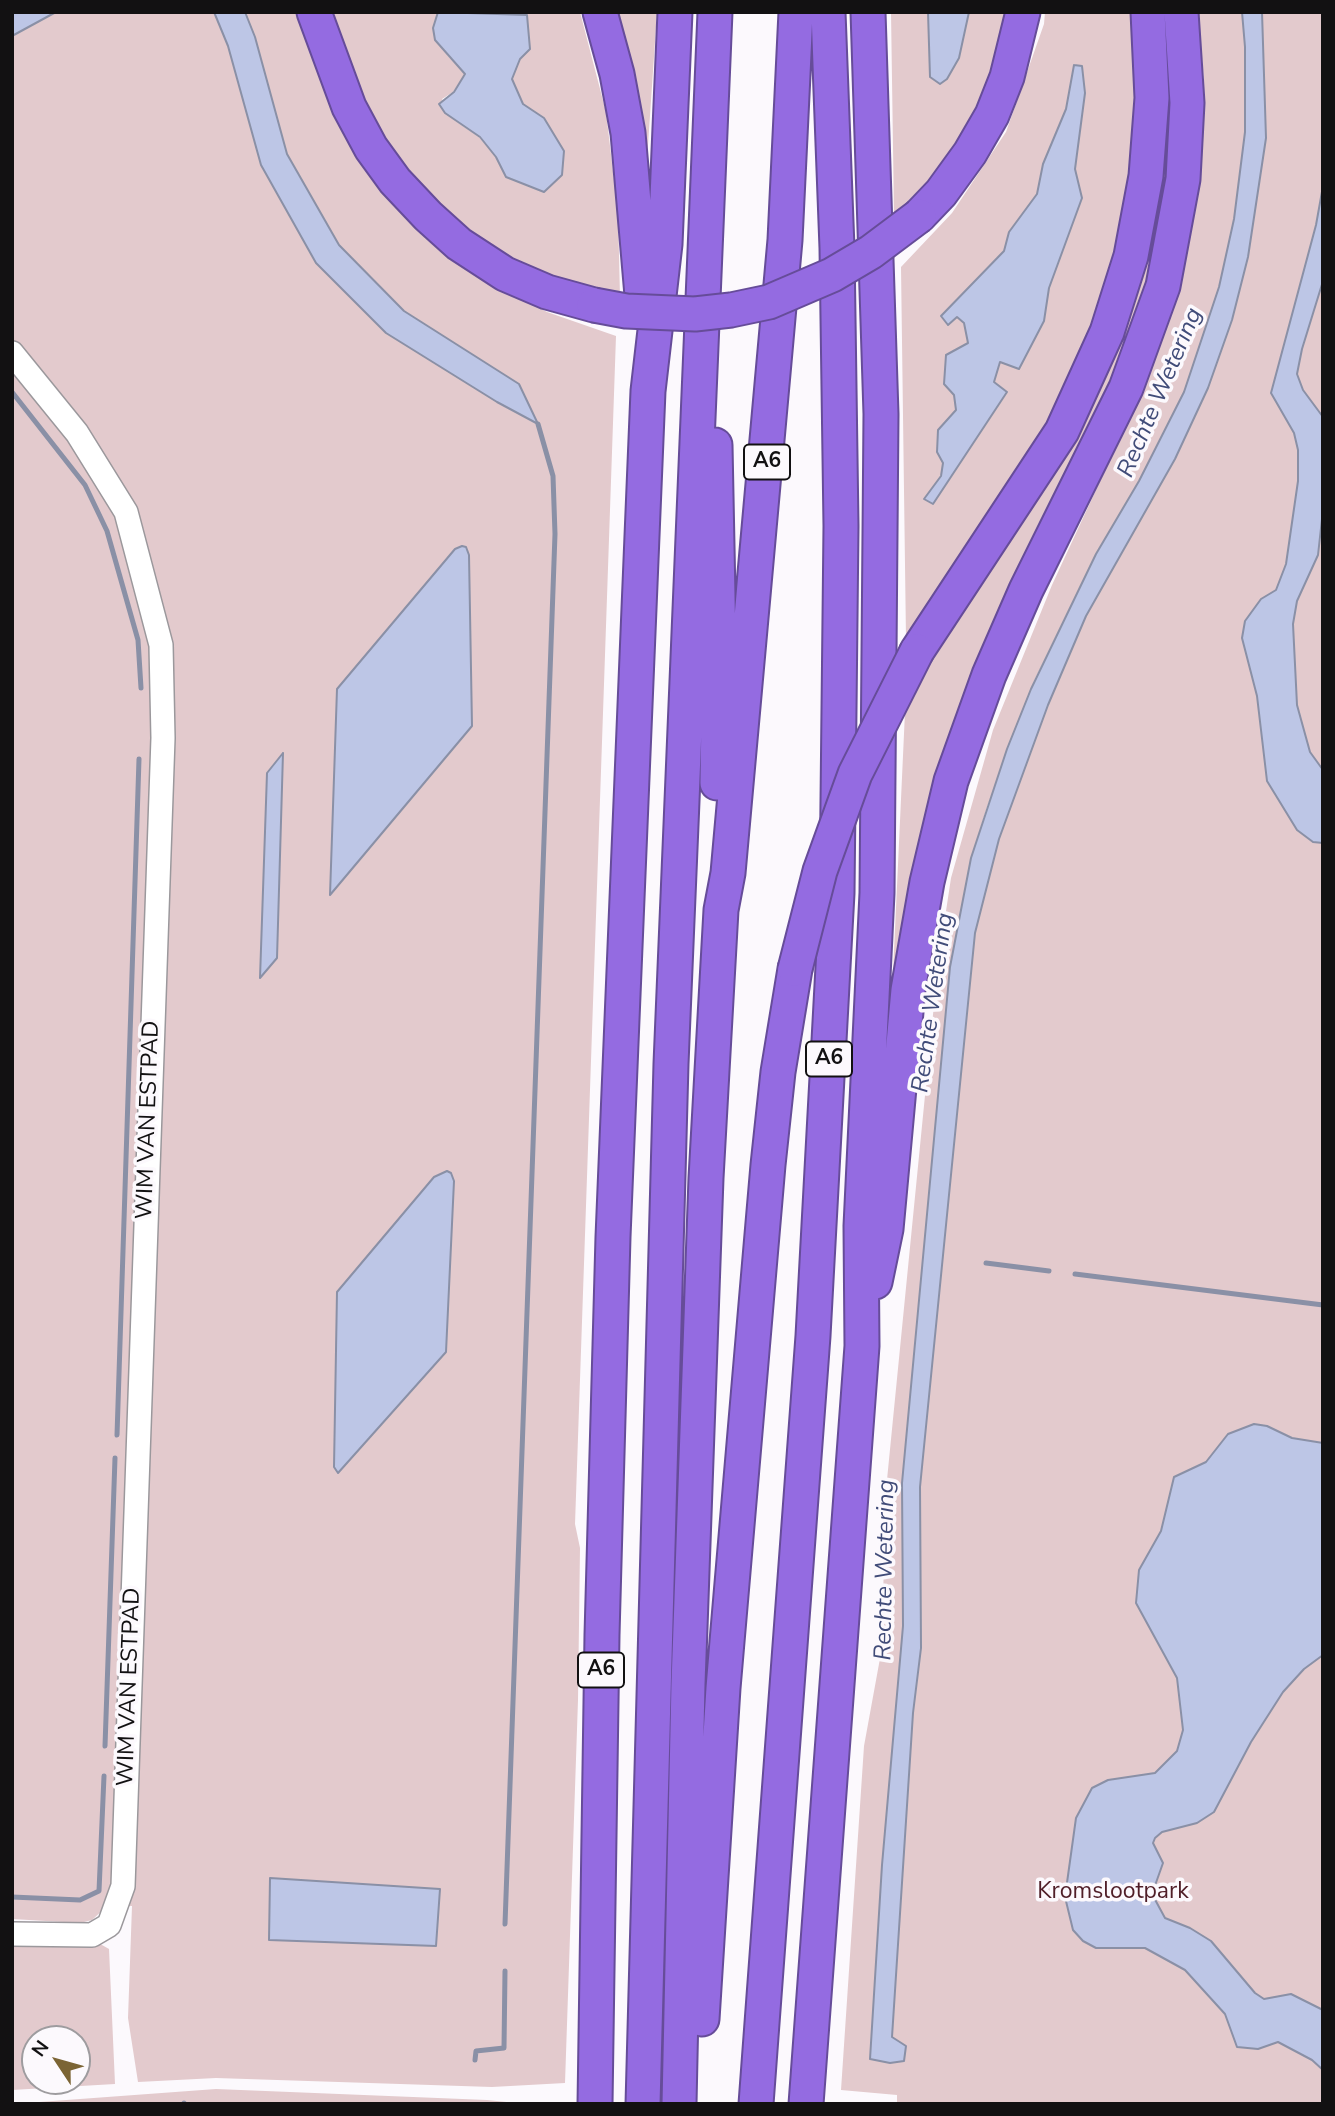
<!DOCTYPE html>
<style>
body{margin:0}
#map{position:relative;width:1335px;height:2116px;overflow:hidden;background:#fcf9fd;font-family:"Nunito Sans",sans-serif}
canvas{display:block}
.frame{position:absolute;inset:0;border:14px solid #121112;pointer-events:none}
.north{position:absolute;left:21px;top:2025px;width:70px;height:70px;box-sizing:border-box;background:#fcf9fd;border:2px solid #9e9c9f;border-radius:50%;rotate:306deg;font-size:19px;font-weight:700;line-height:28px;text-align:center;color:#121112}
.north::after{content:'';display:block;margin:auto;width:24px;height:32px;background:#7b6434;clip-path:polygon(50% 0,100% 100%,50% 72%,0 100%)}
</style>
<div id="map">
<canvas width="1335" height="2116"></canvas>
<div class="frame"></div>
<div class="north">N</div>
</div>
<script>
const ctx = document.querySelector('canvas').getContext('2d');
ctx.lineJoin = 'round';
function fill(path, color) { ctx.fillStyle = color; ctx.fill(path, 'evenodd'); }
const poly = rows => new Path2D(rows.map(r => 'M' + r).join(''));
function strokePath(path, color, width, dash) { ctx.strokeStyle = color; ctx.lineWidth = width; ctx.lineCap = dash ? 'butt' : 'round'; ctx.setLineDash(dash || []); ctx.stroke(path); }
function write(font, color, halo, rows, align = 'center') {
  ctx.font = font + ' "Nunito Sans",sans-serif'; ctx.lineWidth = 7; ctx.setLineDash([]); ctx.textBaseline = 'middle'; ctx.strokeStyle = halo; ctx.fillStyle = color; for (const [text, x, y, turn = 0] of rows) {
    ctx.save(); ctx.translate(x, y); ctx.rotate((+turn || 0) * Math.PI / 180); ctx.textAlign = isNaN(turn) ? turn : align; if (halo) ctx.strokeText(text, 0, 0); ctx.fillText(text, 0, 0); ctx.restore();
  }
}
fill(poly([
 [56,12,214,12,228,46,261,165,473,385,497,402,519,384,404,311,339,245,287,154,255,37,245,12,297,12,335,114,497,287,547,312,616,336,575,1524,580,1548,578,1700,565,2083,492,2087,216,2078,138,2082,128,2018,132,1906,107,1906,92,1920,80,1923,12,1919,12,36],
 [283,754,277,958,261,977,267,773],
 [270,1878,439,1889,436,1945,269,1940],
 [324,12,438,12,433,28,448,56,465,74,453,92,442,99,457,122,479,137,496,157,506,177,564,152,544,118,523,104,512,79,520,59,530,49,527,15,514,12,580,12,606,112,618,214,620,297,537,276,465,236,379,143],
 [611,12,657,12,647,160],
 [891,12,928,12,930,77,959,58,969,12,1013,12,1002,56,958,150,894,215],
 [1045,12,1131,12,1135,78,1130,183,1110,277,1077,365,1033,452,906,639,901,267,952,213,1006,132,1044,24],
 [1074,65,1085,93,1075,169,1082,198,1049,288,1044,321,1000,361,994,382,1007,393,932,504,925,499,941,476,943,462,938,431,956,411,954,395,968,343,964,323,957,317,941,316,1004,251,1009,232,1037,194,1043,164,1066,109],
 [1166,12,1174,85,1171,178,1151,279,1116,380,1063,491,892,995,905,712,936,644,1119,327],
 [1198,12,1242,12,1245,47,1245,132,1234,219,1219,287,1184,392,1139,481,1096,554,1034,681,987,807,971,858,950,967,902,1483,903,1626,882,1865,870,2059,890,2063,899,2042,892,2037,906,1814,919,1355,970,896,1023,726,1196,393,1243,242,1249,12,1323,12,1323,2104,897,2104,897,2095,841,2090,864,1746,883,1642,884,1510,938,964,951,878,993,730,1052,585,1151,371,1182,265,1200,154,1204,81],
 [12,1938,79,1941,102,1945,109,1949,115,2084,12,2090],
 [35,2039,77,2039,77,2081,35,2081],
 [216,2089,487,2100,526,2104,12,2104]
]), '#e3cacd');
const water = poly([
 [12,12,56,12,12,36,12,12],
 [214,12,245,12,255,37,287,154,339,245,404,311,519,384,538,424,497,402,386,333,316,263,261,165,228,46,214,12],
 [438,12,527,15,530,49,520,59,512,79,523,104,544,118,564,151,562,175,544,192,506,177,496,157,480,137,445,113,439,104,454,92,465,74,435,40,433,28,438,12],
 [928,12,969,12,959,58,947,79,940,84,930,77,928,12],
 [1242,12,1262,12,1266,138,1248,257,1232,320,1208,388,1175,459,1086,616,1048,705,999,839,975,933,920,1487,921,1648,913,1713,892,2037,906,2046,904,2061,890,2063,870,2059,882,1865,903,1626,902,1483,950,967,971,858,1007,749,1031,689,1096,554,1139,481,1184,392,1219,287,1234,219,1245,132,1245,47,1242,12],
 [1074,65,1082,66,1085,93,1075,169,1082,198,1049,288,1044,321,1019,369,1000,362,994,382,1007,392,933,504,924,499,941,476,943,463,937,452,938,430,956,410,954,395,944,384,946,355,968,343,964,323,957,317,948,325,941,316,1004,251,1009,232,1037,194,1043,164,1066,109,1074,65],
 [1323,186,1323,281,1302,349,1297,374,1303,390,1323,417,1323,510,1318,555,1297,601,1293,624,1297,705,1310,752,1323,770,1323,843,1313,842,1297,830,1267,781,1257,696,1242,638,1245,621,1261,599,1276,590,1286,564,1298,481,1298,450,1294,433,1271,393,1316,225,1323,186],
 [462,546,466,547,469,555,472,726,330,895,337,689,455,549,462,546],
 [283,753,277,958,260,978,267,773,283,753],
 [447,1171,451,1173,454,1181,446,1352,338,1473,334,1467,337,1292,434,1177,447,1171],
 [1254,1424,1267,1426,1292,1438,1323,1443,1323,1655,1304,1669,1283,1692,1251,1742,1214,1812,1197,1823,1162,1832,1155,1838,1153,1843,1163,1863,1152,1894,1165,1918,1190,1928,1211,1941,1255,1993,1264,1999,1291,1994,1323,2010,1323,2070,1312,2060,1278,2042,1258,2049,1237,2047,1225,2014,1185,1970,1145,1948,1096,1948,1083,1941,1073,1930,1065,1897,1076,1818,1092,1788,1108,1780,1155,1773,1177,1751,1183,1730,1177,1678,1136,1603,1139,1570,1161,1531,1174,1477,1206,1462,1228,1434,1254,1424],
 [270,1878,440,1889,436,1946,269,1940,270,1878]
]);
fill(water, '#bdc6e6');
strokePath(water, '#8a90a6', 2);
strokePath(poly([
 [12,392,85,485,107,531,138,640,141,688],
 [986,1263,1049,1271],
 [1075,1274,1323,1305],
 [117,1435,139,759],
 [105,1746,115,1458],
 [12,1897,80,1900,99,1891,104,1776],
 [505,1924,555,534,553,476,538,424],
 [475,2060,476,2051,504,2048,505,1971],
 [184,2104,184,2103]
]), '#8a90a6', 5);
const minor = poly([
 [12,353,77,433,126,512,161,645,163,738,123,1886,109,1925,92,1935,12,1934]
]);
const highway = poly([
 [314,12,349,107,371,148,395,181,428,216,459,244,505,274,547,292,594,305],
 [600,12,617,74,628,133,643,307],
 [919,216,941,193,970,153,992,115,1007,77,1023,12],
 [715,445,719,647,717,783],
 [917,651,1062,431,1107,332,1131,256,1146,176,1152,98,1148,12],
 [875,1282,886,1229,908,990,927,882,951,781,989,675,1026,590,1126,388,1163,286,1183,179,1187,103,1181,12],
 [702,2019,723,1688,768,1165,778,1072,795,969],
 [595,2104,602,1635,613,1237,648,391,665,244,675,12],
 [643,2104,671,1064,715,12],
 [679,2104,688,1684,706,1178,721,910,728,873,785,240,796,12],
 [756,2104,813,1336,837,893,841,526,837,248,828,12],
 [806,2104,862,1346,861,1226,877,893,881,414,868,12]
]);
strokePath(minor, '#9b989c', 26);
strokePath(highway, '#664c99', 37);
strokePath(minor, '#fff', 23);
strokePath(highway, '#946be1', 33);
const highwayBridge = poly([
 [594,305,626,311,695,314,731,310,769,302,832,275,871,252,919,216],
 [795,969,820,871,855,774,917,651]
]);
strokePath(highwayBridge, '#664c99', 37, []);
strokePath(highwayBridge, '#946be1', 33);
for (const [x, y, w] of [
 [767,462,46],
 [829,1059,46],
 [601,1670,46]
]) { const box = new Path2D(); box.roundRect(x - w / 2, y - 17.5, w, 35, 5); ctx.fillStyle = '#fcf9fd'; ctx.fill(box); strokePath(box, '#121112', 2); }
write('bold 21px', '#121112', null, [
 ["A6",767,462],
 ["A6",829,1059],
 ["A6",601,1670]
]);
write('23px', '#121112', '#fcf9fd', [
 ["WIM VAN ESTPAD",149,1120,-88],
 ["WIM VAN ESTPAD",130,1687,-88]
]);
write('23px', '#501e28', '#fcf9fd', [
 ["Kromslootpark",1113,1892]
]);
write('italic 24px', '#414c79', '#fcf9fd', [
 ["Rechte Wetering",1161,393,-67],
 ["Rechte Wetering",934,1003,-82],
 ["Rechte Wetering",886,1570,-89]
]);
</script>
